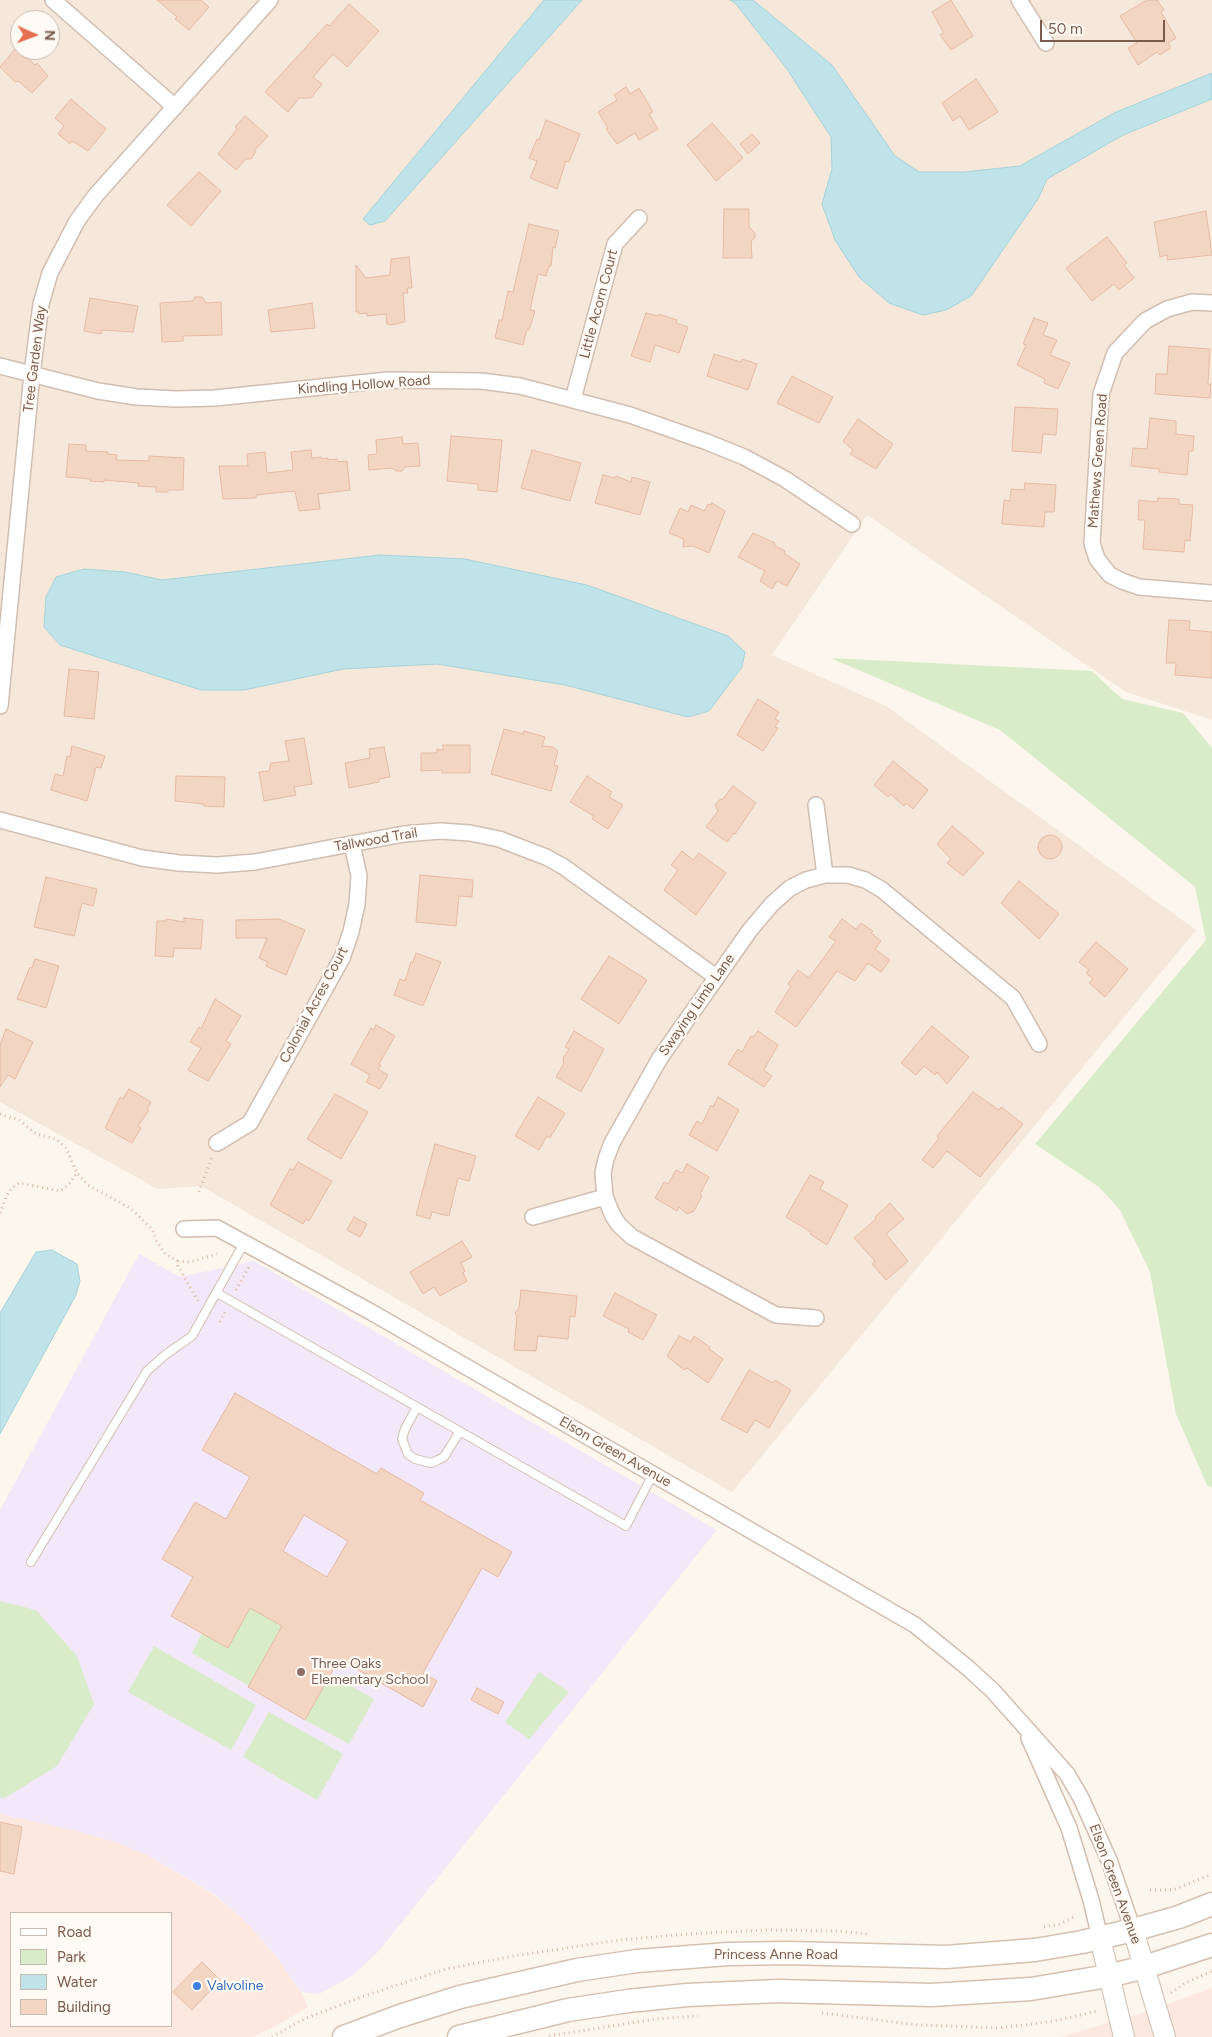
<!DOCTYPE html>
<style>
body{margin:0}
#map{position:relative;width:1212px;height:2037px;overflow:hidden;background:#fdf6ec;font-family:Figtree,sans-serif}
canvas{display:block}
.legend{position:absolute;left:10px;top:1912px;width:162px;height:115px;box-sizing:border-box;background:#fffaf3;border:1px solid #cabbb1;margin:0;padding:6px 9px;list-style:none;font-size:15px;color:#7a5c4d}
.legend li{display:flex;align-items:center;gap:10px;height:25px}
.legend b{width:25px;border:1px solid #cabbb1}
.north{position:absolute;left:10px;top:10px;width:50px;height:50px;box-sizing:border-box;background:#fffaf3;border:1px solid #cabbb1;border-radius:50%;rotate:92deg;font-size:14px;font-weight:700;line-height:20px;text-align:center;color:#7a5c4d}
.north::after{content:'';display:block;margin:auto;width:18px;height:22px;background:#e76f51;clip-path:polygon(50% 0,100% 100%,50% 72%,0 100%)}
.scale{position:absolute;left:1040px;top:20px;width:125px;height:22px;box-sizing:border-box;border:2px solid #7a5c4d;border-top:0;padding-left:6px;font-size:15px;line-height:18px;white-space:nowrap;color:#7a5c4d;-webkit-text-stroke:4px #fffaf3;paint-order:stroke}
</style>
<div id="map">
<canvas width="1212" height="2037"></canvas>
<ul class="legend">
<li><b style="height:6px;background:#fff"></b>Road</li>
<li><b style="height:14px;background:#d8ecc9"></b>Park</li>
<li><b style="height:14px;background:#bfe3e8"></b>Water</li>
<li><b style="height:14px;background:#f3d5c3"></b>Building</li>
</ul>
<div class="north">N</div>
<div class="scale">50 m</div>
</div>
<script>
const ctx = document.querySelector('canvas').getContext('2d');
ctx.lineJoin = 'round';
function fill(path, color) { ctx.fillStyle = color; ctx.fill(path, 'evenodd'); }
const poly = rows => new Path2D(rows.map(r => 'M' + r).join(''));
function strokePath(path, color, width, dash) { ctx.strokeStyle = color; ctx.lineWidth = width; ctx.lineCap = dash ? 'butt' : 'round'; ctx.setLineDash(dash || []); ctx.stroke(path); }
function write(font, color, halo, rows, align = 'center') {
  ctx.font = font + ' Figtree,sans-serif'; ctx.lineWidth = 4.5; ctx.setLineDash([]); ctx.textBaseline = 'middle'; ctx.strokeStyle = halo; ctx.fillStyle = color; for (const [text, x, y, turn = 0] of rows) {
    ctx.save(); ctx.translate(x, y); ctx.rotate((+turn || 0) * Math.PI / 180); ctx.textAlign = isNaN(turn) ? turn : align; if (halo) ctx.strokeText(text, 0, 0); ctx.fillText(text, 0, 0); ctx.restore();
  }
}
fill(poly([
 [0,0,1212,0,1212,720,1126,692,867,515,772,655,886,706,1196,930,732,1492,201,1186,158,1189,0,1102],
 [20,20,50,20,50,50,20,50]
]), '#f5e8da');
fill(poly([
 [0,1814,81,1832,118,1843,147,1855,213,1894,246,1922,275,1955,301,1992,308,2007,270,2029,252,2037,0,2037],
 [11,1913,171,1913,171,2026,11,2026],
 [1212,1988,1212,2037,1060,2037,1139,2014]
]), '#fde8e0');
fill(poly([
 [139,1254,180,1277,254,1261,717,1530,378,1952,352,1976,319,1994,301,1992,275,1955,246,1922,214,1894,147,1855,118,1843,81,1832,0,1814,0,1510]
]), '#f3e8fa');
fill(poly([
 [830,658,1092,671,1122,699,1183,713,1212,748,1212,1488,1207,1485,1176,1414,1150,1272,1120,1210,1099,1187,1035,1144,1206,940,1195,887,1000,730],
 [0,1601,36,1610,77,1656,94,1704,57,1766,3,1799,0,1797],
 [250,1608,282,1626,249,1686,192,1653,202,1633,228,1648],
 [154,1646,256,1705,231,1750,128,1692],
 [539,1672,569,1692,529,1739,505,1722],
 [331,1674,374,1699,349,1744,305,1720],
 [269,1712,343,1754,317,1800,243,1757]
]), '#d8ecc9');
const water = poly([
 [544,0,582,0,385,221,370,225,363,219,544,0],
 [730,0,753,0,832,65,895,156,919,172,964,172,1020,166,1114,113,1212,73,1212,99,1123,135,1047,179,1038,199,971,296,946,310,923,315,889,303,859,277,835,240,822,204,832,169,831,137,787,69,735,3,730,0],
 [380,555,465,559,587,585,728,636,745,652,742,667,709,711,688,717,565,685,437,664,343,669,244,690,201,690,60,645,44,627,46,597,56,577,84,569,125,572,162,580,380,555],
 [52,1250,77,1264,80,1281,76,1295,0,1434,0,1313,36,1252,52,1250]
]);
fill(water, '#bfe3e8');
strokePath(water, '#a5d3da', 1);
const building = poly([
 [157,0,201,0,209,7,189,30,175,19,177,17,157,0],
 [951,0,973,36,951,50,940,35,944,33,932,12,951,0],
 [1147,0,1157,0,1164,10,1161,12,1176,38,1168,43,1171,48,1160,55,1157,52,1138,65,1128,48,1137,43,1120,16,1147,0],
 [349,4,379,31,347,67,333,54,313,77,322,84,311,98,299,98,288,112,265,92,327,24,329,26,349,4],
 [15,49,26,59,27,57,35,65,37,63,48,76,32,93,18,81,15,82,0,67,15,49],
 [976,79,998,112,969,130,960,116,953,121,942,103,976,79],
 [626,87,630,94,639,88,653,112,649,114,658,129,639,140,635,133,617,144,606,129,608,128,598,112,617,100,614,95,626,87],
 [71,99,106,129,88,151,72,141,70,144,58,134,64,126,55,118,71,99],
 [245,116,268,136,255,150,255,153,251,159,246,159,236,170,218,154,237,129,235,127,245,116],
 [546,120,580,134,569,162,566,161,557,189,530,178,537,161,529,158,537,139,539,140,546,120],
 [712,123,743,158,716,181,687,145,712,123],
 [752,134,760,143,748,154,740,144,752,134],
 [199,172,221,191,191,226,167,205,199,172],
 [724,209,749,209,749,227,755,233,755,238,751,241,752,258,723,258,724,209],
 [1206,211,1212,255,1167,260,1167,255,1160,257,1154,222,1206,211],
 [529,224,559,231,555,248,553,247,551,266,549,266,546,276,538,274,530,310,535,311,529,330,527,329,523,345,495,338,499,320,502,320,508,291,513,292,529,224],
 [1107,237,1127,263,1124,265,1134,278,1119,290,1114,284,1092,301,1066,268,1107,237],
 [409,257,412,288,407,288,408,293,403,293,405,322,391,325,387,324,386,314,367,316,367,313,359,314,359,312,356,312,356,265,366,278,390,275,391,259,409,257],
 [195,297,202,297,206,303,221,302,222,335,183,336,183,341,162,342,160,303,193,301,195,297],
 [90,298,138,306,133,332,102,330,101,334,84,331,90,298],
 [312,303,315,328,271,332,268,310,312,303],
 [646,313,658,316,659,314,677,320,676,323,688,327,679,353,655,345,650,362,631,356,646,313],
 [1034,318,1048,323,1043,335,1057,340,1050,355,1070,363,1058,389,1044,383,1045,379,1017,365,1026,345,1023,344,1034,318],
 [1169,346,1210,349,1208,384,1211,384,1210,398,1155,394,1156,374,1167,374,1169,346],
 [714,354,741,362,742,359,757,364,748,390,707,376,714,354],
 [792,376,833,397,819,423,777,403,792,376],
 [1015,407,1058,409,1056,435,1043,434,1041,453,1012,451,1015,407],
 [1150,418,1176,421,1176,434,1194,436,1193,451,1189,451,1187,475,1159,472,1159,469,1131,466,1133,448,1147,449,1150,418],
 [858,419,893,444,876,469,850,454,853,450,843,441,858,419],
 [451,436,502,440,497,492,478,490,478,484,447,481,451,436],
 [402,437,403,444,418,443,420,466,405,467,402,471,396,471,392,468,369,470,368,455,377,454,376,440,402,437],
 [69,444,86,445,86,451,108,452,107,454,117,455,116,460,149,461,149,456,184,458,183,490,168,490,168,492,156,492,156,487,138,486,139,483,104,480,104,482,90,481,91,479,66,477,69,444],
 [311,450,312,458,321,457,322,459,328,458,328,460,337,459,338,462,347,461,350,490,318,494,320,509,299,511,295,491,256,495,256,498,223,499,219,466,248,466,247,454,265,452,267,473,293,470,291,452,311,450],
 [532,450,581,463,570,501,521,488,532,450],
 [603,475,615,478,616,476,631,482,632,477,650,482,640,515,595,503,603,475],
 [1025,483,1056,485,1054,512,1045,512,1044,527,1002,524,1004,500,1010,501,1011,489,1024,490,1025,483],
 [1158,498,1179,499,1179,504,1193,505,1190,541,1185,540,1184,552,1143,549,1145,520,1138,520,1139,500,1157,502,1158,498],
 [712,503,725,511,709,553,693,546,683,547,684,539,669,533,680,508,688,512,691,505,704,511,708,504,711,505,712,503],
 [753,533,775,543,774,545,785,551,784,553,800,564,787,586,777,581,772,589,760,581,765,571,738,557,753,533],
 [1169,620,1190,621,1189,630,1212,632,1212,678,1175,675,1176,663,1166,663,1169,620],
 [69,669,99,672,94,719,64,716,69,669],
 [758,699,779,712,775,719,779,721,775,727,778,728,763,751,737,735,758,699],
 [504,729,523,734,524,731,545,737,542,746,553,747,558,751,554,765,558,766,551,791,491,774,504,729],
 [304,738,312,784,294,787,296,795,264,801,259,772,269,771,271,763,289,761,285,741,304,738],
 [443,745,470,745,470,773,442,773,443,770,421,771,421,753,437,753,437,749,443,750,443,745],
 [72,746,105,756,101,768,96,767,87,801,51,790,55,774,63,776,67,756,70,757,72,746],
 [384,747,390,777,379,779,379,782,349,788,345,763,370,758,369,749,384,747],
 [893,761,928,790,913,809,906,803,904,806,890,794,888,797,874,785,893,761],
 [176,776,225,777,224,807,204,806,204,804,175,801,176,776],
 [587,776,612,792,609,797,623,805,608,829,592,819,594,816,570,802,587,776],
 [733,786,756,803,735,834,734,833,727,842,706,827,718,811,715,805,719,800,723,799,733,786],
 [952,826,984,853,963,876,947,863,951,859,937,844,952,826],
 '1038 847a12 12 0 1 1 24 0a12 12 0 1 1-24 0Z',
 [682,851,693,860,699,853,726,873,696,915,664,890,678,870,671,865,682,851],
 [420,875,473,880,472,897,459,896,456,926,416,922,420,875],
 [46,877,97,889,93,906,82,903,74,936,34,927,46,877],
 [1019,881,1059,914,1039,939,1001,903,1019,881],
 [184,918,203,920,201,949,174,948,173,957,155,956,157,921,166,921,166,919,184,922,184,918],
 [279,919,305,930,286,975,266,966,268,962,259,958,267,938,236,938,236,920,279,919],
 [842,919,856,929,861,923,873,931,871,933,881,941,875,949,890,960,881,972,868,963,855,981,837,971,796,1027,775,1012,791,986,788,984,798,970,809,978,836,941,829,937,842,919],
 [1096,942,1128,969,1105,997,1089,983,1093,979,1086,973,1089,970,1079,962,1096,942],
 [416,953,441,962,423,1006,394,995,400,979,405,981,411,962,413,962,416,953],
 [609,956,647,980,619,1024,581,999,609,956],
 [35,959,59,966,46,1008,17,999,30,967,32,968,35,959],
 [215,999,241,1016,226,1041,231,1044,208,1081,188,1070,201,1048,190,1042,199,1027,201,1029,215,999],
 [376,1025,395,1036,379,1064,381,1065,378,1069,388,1075,380,1089,366,1082,370,1075,351,1064,371,1028,374,1030,376,1025],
 [932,1026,969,1057,947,1084,937,1072,935,1075,924,1066,916,1075,901,1063,932,1026],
 [6,1029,33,1042,15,1079,8,1075,0,1087,0,1045,6,1029],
 [574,1031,604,1049,581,1092,556,1077,564,1063,563,1058,569,1049,565,1047,574,1031],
 [758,1031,778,1045,764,1070,772,1076,764,1087,728,1064,738,1049,742,1052,751,1036,753,1037,758,1031],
 [129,1089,151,1102,147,1109,149,1110,138,1126,141,1128,132,1143,105,1128,120,1097,123,1099,129,1089],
 [973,1092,999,1110,1001,1107,1023,1124,980,1177,947,1151,933,1168,922,1160,939,1138,937,1136,973,1092],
 [335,1094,368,1112,341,1159,307,1139,335,1094],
 [538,1097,565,1113,550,1138,547,1136,539,1150,515,1136,538,1097],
 [718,1097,739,1110,717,1151,689,1135,697,1121,702,1124,711,1105,713,1107,718,1097],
 [435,1144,476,1156,469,1181,458,1178,449,1216,432,1212,430,1219,416,1215,435,1144],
 [298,1162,332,1181,309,1221,306,1219,303,1224,270,1205,290,1169,293,1170,298,1162],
 [687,1164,709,1177,700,1194,702,1196,694,1211,687,1214,679,1207,677,1211,655,1198,664,1182,668,1184,676,1170,682,1173,687,1164],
 [810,1175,824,1182,820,1189,848,1205,827,1245,810,1234,811,1232,786,1217,810,1175],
 [890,1203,904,1219,886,1234,908,1261,886,1280,872,1264,875,1261,854,1238,876,1219,875,1217,890,1203],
 [354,1217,367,1224,360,1237,347,1230,354,1217],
 [462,1241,472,1257,461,1263,465,1271,463,1273,467,1281,440,1296,434,1287,423,1294,410,1272,462,1241],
 [521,1290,577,1296,575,1317,570,1316,568,1339,538,1336,536,1351,514,1350,517,1316,515,1313,519,1308,521,1290],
 [615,1293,657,1315,643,1340,628,1332,629,1329,603,1316,615,1293],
 [679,1336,691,1342,694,1336,710,1347,709,1349,723,1359,708,1383,687,1368,684,1370,667,1356,679,1336],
 [749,1370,773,1383,775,1380,791,1390,769,1428,755,1420,747,1433,721,1419,749,1370],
 [235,1393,377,1474,381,1468,424,1493,420,1500,512,1552,498,1577,482,1568,423,1673,437,1681,423,1707,339,1659,305,1720,248,1687,282,1626,250,1608,228,1648,171,1616,193,1577,162,1559,195,1502,226,1519,250,1477,202,1450,235,1393],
 [304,1515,348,1541,327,1577,283,1551,304,1515],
 [477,1688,504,1702,498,1714,471,1700,477,1688],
 [0,1822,22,1827,14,1874,0,1871,0,1822],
 [202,1962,220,1980,192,2010,173,1992,202,1962]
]);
fill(building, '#f3d5c3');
strokePath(building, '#e6bba3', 1);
const service = poly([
 [217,1293,626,1526,653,1474],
 [417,1407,405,1429,402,1439,408,1454,415,1459,431,1463,438,1460,444,1457,460,1431],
 [31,1562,147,1371,165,1355,192,1336,244,1243]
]);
const minor = poly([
 [53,0,175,107],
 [1019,0,1046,43],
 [1212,303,1192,302,1167,309,1145,321,1115,353,1101,394,1092,543,1097,559,1110,575,1122,581,1139,587,1212,593],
 [0,366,98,391,137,397,176,399,215,398,388,380,481,381,520,386,630,415,707,442,744,457,785,479,852,524],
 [573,399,615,244,639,218],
 [0,706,32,374,41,304,50,273,77,221,96,195,270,0],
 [816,805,825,875],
 [0,820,142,858,179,863,217,865,255,862,404,834,440,831,470,833,499,839,546,857,564,867,716,977],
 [217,1143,250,1123,342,958,351,932,357,904,359,876,352,844],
 [533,1217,605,1197],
 [184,1229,217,1228,371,1312,915,1625,968,1668,993,1691,1067,1774,1081,1798,1109,1860,1133,1930],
 [816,1318,776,1315,632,1237,619,1225,613,1216,605,1197,603,1173,606,1159,612,1143,660,1058,750,930,772,904,790,888,806,880,825,875,848,875,865,880,881,889,1013,998,1039,1044],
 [1029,1738,1069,1828,1091,1900,1100,1938]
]);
const tertiary = poly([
 [1133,1930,1165,2037],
 [1100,1938,1124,2037]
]);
const secondary = poly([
 [344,2037,400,2016,460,1997,577,1970,637,1961,728,1954,788,1953,946,1957,1035,1950,1082,1942,1133,1930,1179,1917,1212,1904],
 [459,2037,568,2010,628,2001,687,1995,778,1991,931,1995,1031,1989,1108,1976,1145,1967,1212,1945]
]);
strokePath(service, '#d1beb0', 10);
strokePath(minor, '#d1beb0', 18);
strokePath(tertiary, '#d1beb0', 22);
strokePath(secondary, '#d6c0b0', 25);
strokePath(poly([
 [0,1114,19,1120,36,1134,56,1139,66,1148,77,1173,88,1185,130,1208,152,1229,156,1240,165,1254,178,1261],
 [199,1192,212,1157],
 [0,1213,7,1195,12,1188,19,1183,60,1191,69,1184,77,1173],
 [236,1290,249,1267],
 [198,1301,178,1266,178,1261,190,1262,217,1254],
 [220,1322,226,1309],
 [1150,1890,1173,1890,1212,1874],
 [1044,1927,1060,1924,1076,1916],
 [1171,1993,1185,1983,1212,1971],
 [822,2013,918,2025,999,2028,1055,2021,1097,2011],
 [549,2036,655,2019,698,2016],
 [272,2037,304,2019,361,1997,446,1969,514,1956,620,1940,688,1934,765,1930,838,1931,868,1934]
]), '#d9b8a5', 3, [1, 4]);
strokePath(service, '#fff', 8);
strokePath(minor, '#fff', 15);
strokePath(tertiary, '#fff', 20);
strokePath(secondary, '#fff', 22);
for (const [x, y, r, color] of [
 [301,1672,5,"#8d6e63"],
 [197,1986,5,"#3f7fe0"]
]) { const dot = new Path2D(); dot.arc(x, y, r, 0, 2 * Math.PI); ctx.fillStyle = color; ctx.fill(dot); strokePath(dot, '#fffaf3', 2); }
write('14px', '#7a5c4d', '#fffaf3', [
 ["Little Acorn Court",599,304,-75],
 ["Tree Garden Way",35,359,-83],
 ["Kindling Hollow Road",364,385,-4],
 ["Mathews Green Road",1098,461,-86],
 ["Tallwood Trail",376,840,-10],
 ["Colonial Acres Court",314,1005,-62],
 ["Swaying Limb Lane",697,1005,-55],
 ["Elson Green Avenue",615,1452,30],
 ["Elson Green Avenue",1115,1884,70],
 ["Princess Anne Road",776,1955]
]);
write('14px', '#785e54', '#fffaf3', [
 ["Three Oaks",311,1664],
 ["Elementary School",311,1680]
], 'left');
write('14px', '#366cbe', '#fffaf3', [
 ["Valvoline",207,1986]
], 'left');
</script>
